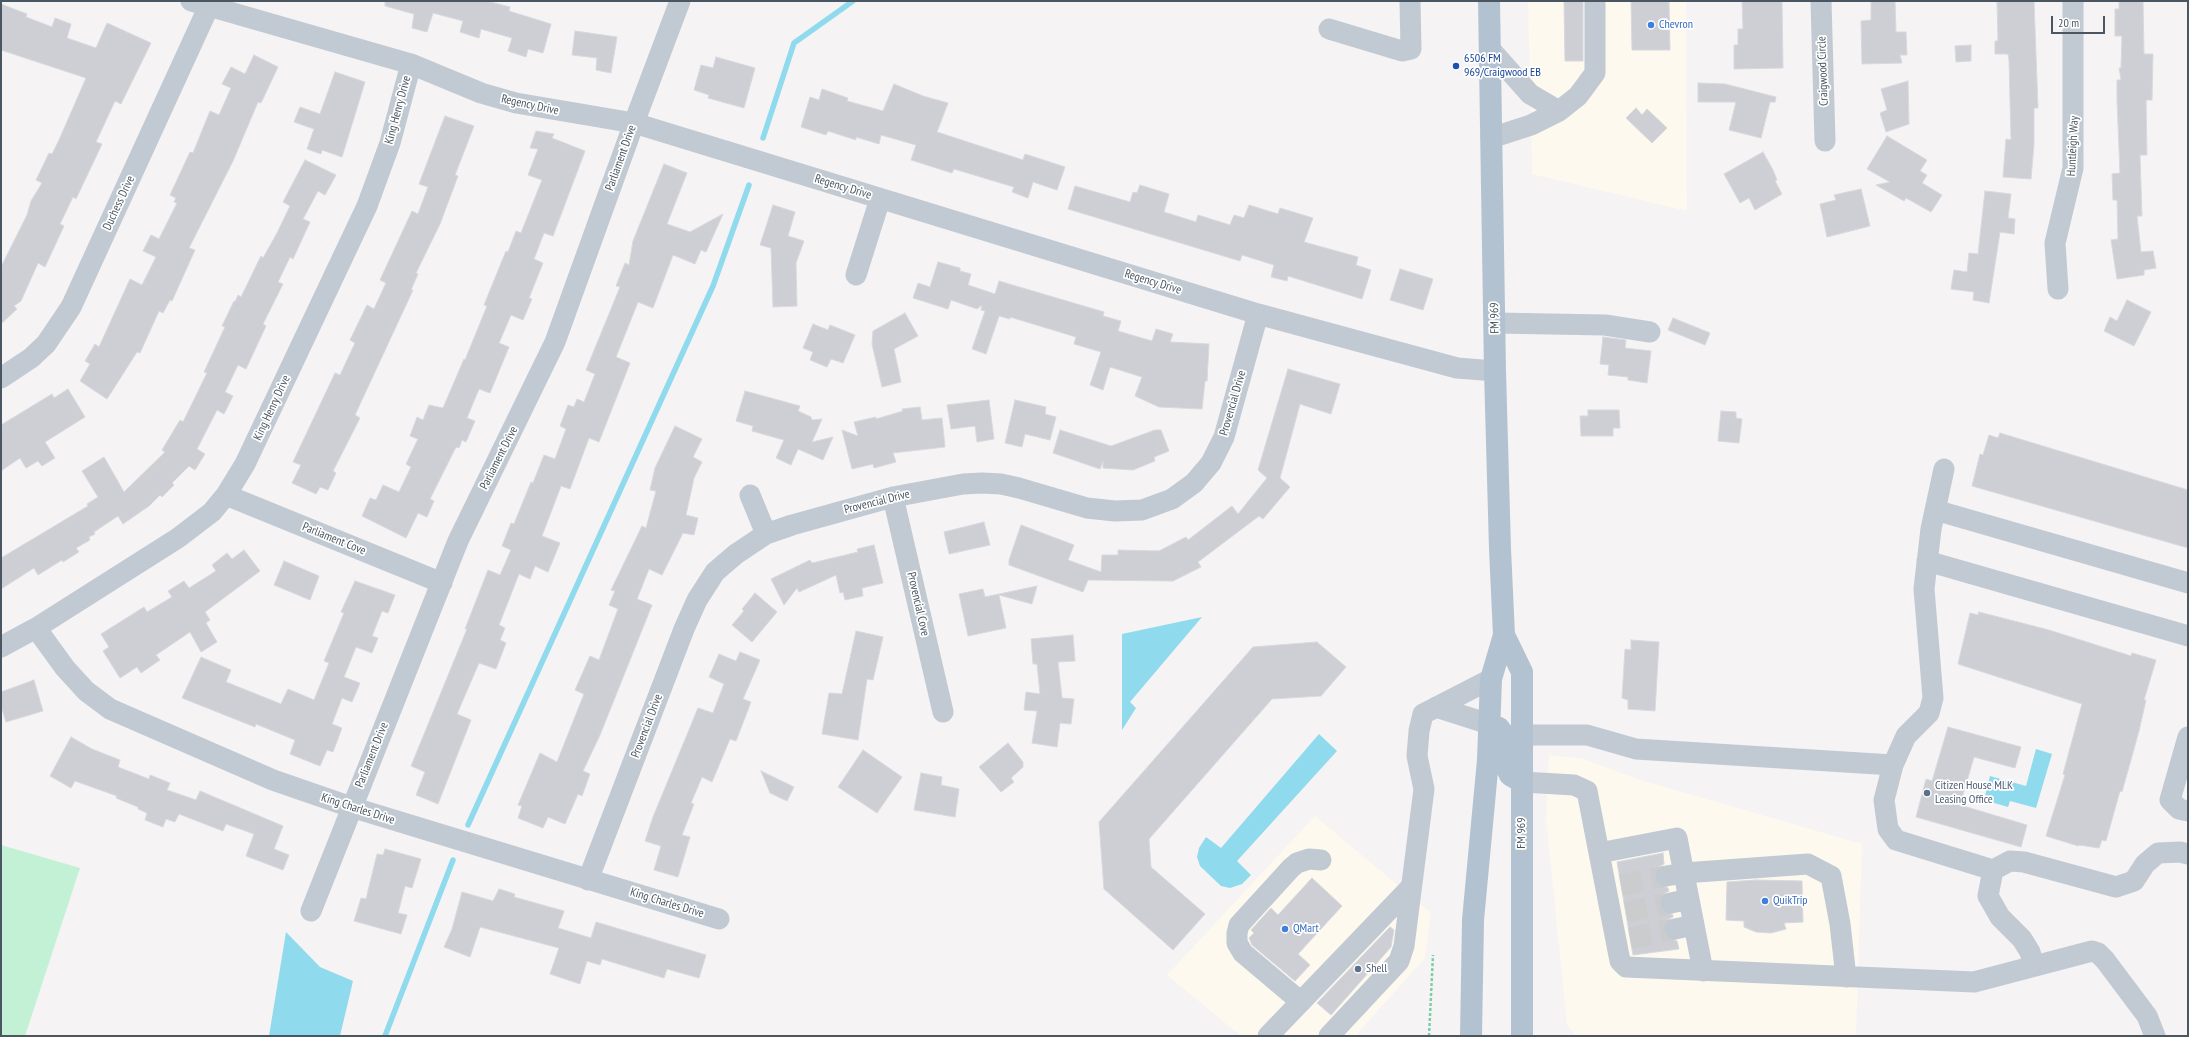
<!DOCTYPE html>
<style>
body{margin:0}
#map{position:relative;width:2189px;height:1037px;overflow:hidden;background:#f5f3f3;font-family:"PT Sans Narrow",sans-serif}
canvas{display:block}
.frame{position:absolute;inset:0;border:2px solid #4a5661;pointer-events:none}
.scale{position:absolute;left:2051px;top:16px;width:54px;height:18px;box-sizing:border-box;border:2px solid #4a5661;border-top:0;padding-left:5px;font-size:12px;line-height:14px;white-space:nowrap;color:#4a5661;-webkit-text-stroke:3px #fff;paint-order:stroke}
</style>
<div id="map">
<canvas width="2189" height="1037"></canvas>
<div class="frame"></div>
<div class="scale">20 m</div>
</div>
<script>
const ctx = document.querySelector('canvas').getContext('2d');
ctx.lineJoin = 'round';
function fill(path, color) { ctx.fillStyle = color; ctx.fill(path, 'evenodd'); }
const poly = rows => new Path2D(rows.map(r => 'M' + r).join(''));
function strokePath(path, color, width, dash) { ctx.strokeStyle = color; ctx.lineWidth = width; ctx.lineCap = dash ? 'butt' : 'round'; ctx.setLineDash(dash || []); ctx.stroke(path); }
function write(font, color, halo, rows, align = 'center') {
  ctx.font = font + ' "PT Sans Narrow",sans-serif'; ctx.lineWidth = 3.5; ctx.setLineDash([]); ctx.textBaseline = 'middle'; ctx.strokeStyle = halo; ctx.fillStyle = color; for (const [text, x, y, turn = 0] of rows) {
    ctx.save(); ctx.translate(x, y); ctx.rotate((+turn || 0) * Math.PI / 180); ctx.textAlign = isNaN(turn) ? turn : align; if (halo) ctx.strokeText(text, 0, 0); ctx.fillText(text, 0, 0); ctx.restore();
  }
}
fill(poly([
 [1528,1,1686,1,1687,211,1532,174],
 [1549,755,1584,759,1637,779,1862,844,1856,1036,1576,1036,1567,1025,1546,818],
 [1315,816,1431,913,1425,958,1355,1036,1241,1036,1167,975]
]), '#fdf9ef');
fill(poly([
 [1,845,80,868,25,1036,1,1036]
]), '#c3f1d5');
fill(poly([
 [1202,617,1130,702,1136,708,1122,730,1122,634],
 [1319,734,1337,751,1237,861,1251,875,1242,884,1230,888,1221,886,1200,866,1197,857,1199,848,1206,837,1221,848],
 [2036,749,2052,754,2036,808,2010,801,2008,807,1984,800,1990,776,2026,786],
 [286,932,320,967,353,981,340,1036,269,1036]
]), '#90daee');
strokePath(poly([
 [763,138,794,43,853,1],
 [468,825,713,286,749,185],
 [385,1036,453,860]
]), '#90daee', 5.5);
const building = poly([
 [385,1,487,1,510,7,509,11,551,24,543,53,528,49,526,57,508,51,512,38,481,29,479,38,460,32,463,21,433,13,427,32,412,28,414,14,385,6,385,1],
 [1564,1,1583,1,1583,61,1565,61,1564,1],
 [1631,1,1669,1,1670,50,1632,50,1631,1],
 [1742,1,1782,1,1783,68,1734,69,1734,45,1738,45,1738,29,1743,29,1742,1],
 [1871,1,1895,1,1896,32,1906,32,1907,55,1900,55,1902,63,1862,64,1861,21,1871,20,1871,1],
 [1997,1,2034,1,2038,108,2034,108,2034,144,2031,179,2003,177,2006,139,2011,140,2009,60,2008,54,1995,54,1995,41,1998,41,1997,1],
 [2119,1,2143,1,2144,54,2153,54,2152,100,2146,100,2147,155,2140,155,2142,216,2137,216,2141,252,2153,251,2156,268,2144,270,2144,275,2117,279,2111,240,2118,239,2117,200,2113,200,2112,174,2120,173,2117,100,2117,80,2121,80,2119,68,2121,68,2122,36,2115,36,2115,9,2119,9,2119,1],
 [1,4,27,14,26,17,52,27,55,18,71,24,67,38,96,48,107,23,151,43,121,104,115,101,96,142,102,144,76,199,73,197,60,224,64,226,45,267,38,263,21,301,14,306,17,309,1,324,1,267,27,215,31,201,42,183,36,180,49,153,52,154,59,140,86,78,1,50,1,4],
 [575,31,617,37,611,73,596,70,597,58,572,55,575,31],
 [1971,45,1971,61,1956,62,1955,46,1971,45],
 [254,55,278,67,261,103,258,102,233,161,189,248,195,250,172,301,170,300,163,313,159,311,140,353,137,352,107,399,80,381,90,364,85,361,95,344,99,347,130,279,142,285,156,257,143,251,151,235,159,239,177,203,174,202,176,198,170,195,190,152,193,153,210,111,219,115,231,88,222,84,231,67,245,74,254,55],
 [716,57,755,68,744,108,708,98,709,95,694,90,701,65,713,68,716,57],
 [335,72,365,82,342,157,322,150,321,154,307,149,314,129,294,122,300,107,320,114,335,72],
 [1908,81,1909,124,1886,132,1880,113,1887,110,1881,89,1908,81],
 [1698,83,1725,84,1776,97,1775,102,1770,102,1761,138,1729,130,1736,102,1698,102,1698,83],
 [894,84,923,96,948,103,937,132,1023,160,1025,154,1065,167,1057,190,1033,182,1028,198,1012,192,1014,187,954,169,952,173,911,160,916,145,881,135,879,144,856,137,856,140,828,131,826,135,801,127,810,97,819,100,822,89,848,98,847,101,883,111,894,84],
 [1636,108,1642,115,1647,109,1667,128,1652,143,1626,118,1636,108],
 [445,116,474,126,455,175,458,176,440,224,416,273,418,274,411,290,413,290,355,415,360,418,333,471,336,473,328,490,320,487,316,494,292,483,301,465,293,462,335,373,340,375,355,343,350,340,367,305,374,309,386,283,380,280,412,211,418,214,428,187,419,184,445,116],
 [536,131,554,134,552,138,585,151,553,236,544,233,534,259,543,263,529,298,532,299,523,320,511,315,499,343,509,347,490,393,479,389,467,418,475,421,466,442,462,440,459,448,456,447,430,499,434,501,427,517,418,513,406,538,362,516,370,498,376,500,383,485,399,492,411,467,406,464,418,439,410,436,417,417,423,420,429,405,443,408,464,359,465,360,487,306,484,305,506,251,508,252,516,231,521,233,542,180,528,175,538,149,530,148,536,131],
 [1887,136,1927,160,1920,171,1927,175,1922,183,1942,195,1931,212,1906,198,1904,201,1876,185,1890,182,1867,169,1887,136],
 [1763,152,1773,170,1777,180,1775,181,1782,194,1755,210,1749,198,1740,203,1724,174,1763,152],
 [305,160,336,175,325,195,318,191,303,219,310,222,293,259,290,257,278,282,283,284,263,324,266,326,246,369,238,365,225,392,233,396,224,414,217,410,197,449,205,454,195,470,189,466,172,483,174,485,162,497,160,495,149,506,123,524,118,516,94,532,95,534,89,537,90,540,76,548,79,552,63,562,62,560,38,575,34,568,1,589,1,558,88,506,87,504,98,497,82,471,104,457,124,492,165,452,162,450,180,420,183,422,207,373,204,372,225,327,222,326,234,301,235,302,238,295,241,297,261,256,263,258,277,233,290,206,283,202,305,160],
 [664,164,687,173,667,224,690,232,723,214,706,252,701,250,695,264,673,255,653,308,638,302,616,357,630,363,599,442,589,438,570,489,561,486,542,536,560,543,548,572,535,566,530,579,519,574,499,625,505,628,500,640,506,643,496,669,479,663,457,714,471,720,438,804,416,795,425,772,411,766,467,629,465,629,488,570,500,575,511,550,502,546,511,523,514,524,531,482,533,483,544,455,555,459,566,429,560,426,568,405,574,407,577,399,584,402,595,374,586,370,620,287,616,286,625,263,629,265,633,241,664,164],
 [1140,185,1169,194,1164,212,1196,222,1198,215,1230,225,1234,215,1244,218,1249,205,1278,214,1280,208,1313,218,1304,242,1358,257,1356,265,1371,270,1362,299,1288,276,1287,281,1271,277,1274,265,1242,255,1240,261,1068,209,1075,186,1130,202,1133,192,1137,193,1140,185],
 [1861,189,1870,226,1827,237,1820,204,1836,200,1834,195,1861,189],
 [1985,191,2011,194,2008,218,2015,219,2014,234,2000,232,1989,303,1973,300,1974,292,1951,289,1954,270,1967,272,1969,253,1978,254,1985,191],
 [773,205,795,212,788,236,804,241,796,263,797,306,773,307,771,248,760,245,773,205],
 [938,262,960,268,960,271,971,274,968,285,995,294,999,281,1104,312,1103,316,1121,321,1118,331,1152,341,1156,329,1173,334,1170,342,1209,344,1207,381,1205,381,1202,409,1159,407,1135,396,1142,377,1110,367,1103,390,1090,385,1101,352,1074,344,1076,337,1010,317,1010,319,999,316,986,354,972,349,985,311,981,310,982,305,977,309,951,300,948,309,913,298,918,283,930,287,938,262],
 [1400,269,1433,279,1423,310,1390,300,1400,269],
 [2127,300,2151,312,2134,346,2104,331,2110,317,2117,321,2127,300],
 [905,313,918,336,894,349,901,382,882,387,872,344,873,331,905,313],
 [1673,318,1710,333,1705,345,1668,330,1673,318],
 [813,324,828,330,830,325,855,335,843,363,831,359,827,367,810,360,813,352,803,348,813,324],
 [1603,337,1626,340,1625,348,1651,351,1647,383,1628,380,1628,377,1608,375,1609,365,1600,364,1603,337],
 [1288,369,1340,384,1331,414,1300,404,1280,478,1290,487,1263,519,1259,516,1198,562,1201,567,1173,581,1088,580,1083,592,1009,565,1009,560,1021,525,1074,545,1068,560,1101,572,1102,555,1118,555,1118,550,1159,551,1186,537,1188,540,1232,506,1238,514,1267,478,1258,470,1288,369],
 [68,389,85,417,45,442,55,458,42,466,38,461,26,468,20,458,1,471,1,425,52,394,54,398,68,389],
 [745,391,800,406,798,411,811,417,812,420,822,419,812,442,833,437,823,460,798,449,791,465,776,458,784,440,752,431,753,426,736,421,745,391],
 [989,400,994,439,977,442,975,426,951,429,947,405,989,400],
 [1015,400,1046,407,1045,414,1056,417,1050,440,1025,434,1022,447,1005,443,1015,400],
 [920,407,922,420,942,418,945,447,893,453,896,462,874,468,873,464,852,469,842,430,858,436,854,422,876,417,876,419,903,411,902,409,920,407],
 [1588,410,1619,410,1620,428,1613,428,1613,436,1581,436,1580,416,1588,416,1588,410],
 [1721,411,1736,412,1736,418,1742,419,1739,443,1718,441,1721,411],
 [675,426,702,439,693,457,702,462,694,478,686,515,698,518,694,535,683,533,662,575,649,569,637,599,652,605,600,735,583,771,590,774,582,796,578,794,565,824,548,817,543,828,518,818,522,806,518,805,540,753,557,762,584,694,575,690,590,656,599,660,618,609,609,605,615,591,611,590,642,526,646,528,656,491,650,490,655,468,675,426],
 [1060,430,1111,446,1155,430,1161,430,1169,451,1154,457,1155,461,1133,470,1103,468,1103,461,1100,469,1053,453,1060,430],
 [2000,433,2188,490,2188,548,1972,486,1980,454,1983,455,1989,435,1998,438,2000,433],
 [984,522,990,545,949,554,944,532,984,522],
 [874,545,883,583,862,588,863,596,845,600,843,592,840,593,836,575,799,592,797,588,784,605,771,579,810,560,812,563,858,552,857,549,874,545],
 [244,550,260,571,205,612,210,620,206,623,217,642,201,652,190,632,156,655,160,660,141,673,137,667,120,678,103,651,109,647,101,634,144,607,147,612,172,597,168,591,184,581,189,588,216,571,212,565,227,553,232,559,244,550],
 [284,561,319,576,310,600,274,585,284,561],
 [355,581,395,595,388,613,382,611,372,636,378,638,372,653,356,647,344,677,360,683,352,702,342,698,332,724,342,728,333,752,327,750,320,766,290,754,295,740,256,724,255,727,182,698,201,657,231,670,226,682,281,704,288,689,314,700,329,663,324,661,344,613,341,612,355,581],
 [1037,586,1032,604,999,595,1006,628,968,636,959,594,983,589,985,597,1037,586],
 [755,593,777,612,752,642,732,625,744,611,742,609,755,593],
 [1979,612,2049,630,2131,656,2132,653,2156,660,2144,700,2146,700,2139,731,2122,792,2120,791,2106,841,2102,840,2099,848,2079,845,2078,846,2046,836,2065,775,2063,774,2082,704,1958,664,1970,613,1978,615,1979,612],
 [856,631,883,637,873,680,867,679,858,740,822,734,829,693,842,694,856,631],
 [1073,635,1075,661,1058,662,1062,698,1074,699,1071,724,1060,723,1057,747,1032,743,1037,711,1024,710,1026,692,1040,694,1037,664,1033,664,1031,639,1073,635],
 [1631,640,1659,642,1655,711,1628,709,1628,700,1622,698,1625,649,1631,650,1631,640],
 [1317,642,1346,667,1321,696,1272,699,1149,839,1151,867,1205,914,1173,950,1104,889,1099,822,1253,647,1317,642],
 [740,652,760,660,743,699,751,702,736,741,730,739,712,782,702,777,691,803,694,804,682,835,690,837,678,877,654,870,661,846,645,841,653,817,698,708,713,713,724,684,709,677,719,654,736,661,740,652],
 [34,680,43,711,6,722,1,706,1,692,34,680],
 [1948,727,2021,747,2015,768,1974,757,1960,805,2027,825,2021,847,1916,817,1926,779,1932,781,1948,727],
 [71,737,92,749,120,760,118,767,149,779,150,775,170,783,167,790,196,800,200,791,283,826,274,849,289,855,283,870,246,856,254,834,226,824,223,831,179,814,175,822,166,819,163,827,145,820,147,813,138,809,138,807,116,798,117,796,75,781,71,788,50,776,71,737],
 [1008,743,1023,762,1023,767,1011,778,1014,782,1001,792,979,767,1008,743],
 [863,750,902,777,877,813,838,787,863,750],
 [761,771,794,787,787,801,770,793,761,771],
 [921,773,942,777,941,785,959,789,955,817,914,810,921,773],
 [385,849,421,859,412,888,405,886,398,913,407,915,401,934,354,921,361,898,366,899,377,854,383,855,385,849],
 [1663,853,1664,864,1658,867,1654,878,1657,884,1668,888,1669,891,1663,894,1660,899,1659,905,1662,911,1673,915,1673,917,1667,920,1663,931,1666,937,1677,941,1679,949,1633,955,1617,862,1663,853],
 [1312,878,1342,906,1298,954,1310,965,1295,981,1252,945,1249,938,1254,933,1251,930,1271,908,1278,915,1312,878],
 [1756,880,1802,881,1803,922,1784,923,1786,929,1771,933,1756,932,1744,927,1744,921,1726,920,1727,882,1756,880],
 [499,889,515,894,514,897,564,911,558,928,591,938,596,922,706,955,699,978,667,969,664,978,602,959,600,965,587,961,580,984,550,974,559,948,480,927,470,957,444,947,452,929,462,892,493,901,499,889],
 [1390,927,1394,930,1391,947,1331,1015,1317,1003,1390,927]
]);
fill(building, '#cdcfd5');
strokePath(building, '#d7d9de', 1);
strokePath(poly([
 [1621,885,1666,876],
 [1626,912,1671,903],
 [1630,938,1675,929]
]), '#caccce', 21, [21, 10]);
strokePath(poly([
 [1429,1036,1433,955]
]), '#7ad0a6', 2.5, [3, 2]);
strokePath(poly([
 [191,1,411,64,481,93,516,103,634,123,1258,314,1457,368,1495,371],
 [1821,1,1825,141],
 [1329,29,1402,51,1411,49,1410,1],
 [1490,49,1530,94,1559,111],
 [1491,138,1531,125,1559,111,1578,96,1595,73,1595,1],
 [856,275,880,199],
 [2058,289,2055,243,2073,168,2073,1],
 [1495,323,1605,325,1650,332],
 [1,378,31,358,46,344,71,307,209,6],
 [226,495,442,583],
 [750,495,766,534],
 [893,497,943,712],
 [1935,510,2188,583],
 [1927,561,2188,636],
 [36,628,65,668,86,691,110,709,273,780,351,807,719,919],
 [1,647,36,628,178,538,212,512,226,495,245,464,367,206,390,143,411,64],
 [1436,707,1489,724],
 [1522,735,1587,735,1636,749,1893,765,1884,800,1888,829,1896,840,1993,870,1988,896,2000,917,2022,939,2030,952,2034,966],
 [2188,737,2170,800,2179,809,2188,811],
 [1893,765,1906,736,1929,713,1933,698,1924,589,1931,529,1944,469],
 [1522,782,1574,785,1587,791,1620,961,1626,967,1974,982,2092,951,2098,953,2105,960,2147,1016,2155,1036],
 [1599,853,1677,838,1703,971],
 [1993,870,2010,861,2024,862,2116,887,2134,881,2145,864,2158,853,2180,852,2188,854],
 [1666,876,1684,873,1808,864,1831,876,1840,924,1846,977],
 [588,880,684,629,697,600,715,572,736,554,766,534,792,525,893,497,963,484,982,483,1001,484,1019,488,1087,508,1115,511,1142,510,1172,499,1194,483,1211,463,1224,437,1258,314],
 [1671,903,1689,899],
 [311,911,458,541,555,342,634,123,680,1],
 [1675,929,1694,925],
 [1301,1002,1243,953,1237,943,1237,933,1239,925,1291,868,1297,863,1309,859,1321,860],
 [1268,1036,1410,888],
 [1329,1036,1399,961,1404,946,1424,789,1417,756,1419,731,1423,714,1491,679]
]), '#c1cad2', 21);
strokePath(poly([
 [1504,635,1522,672,1522,1036],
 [1489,724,1499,728,1505,736,1506,766,1510,775,1522,782],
 [1471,1036,1473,920,1488,760,1491,679,1504,635,1500,549,1495,371,1489,1]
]), '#b3c2d1', 22);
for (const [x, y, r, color] of [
 [1651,25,4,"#3f7fe0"],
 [1456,66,4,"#1a4fb4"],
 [1927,793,4,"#5c6f8a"],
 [1765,901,4,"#3f7fe0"],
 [1285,929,4,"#3f7fe0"],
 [1358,969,4,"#5c6f8a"]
]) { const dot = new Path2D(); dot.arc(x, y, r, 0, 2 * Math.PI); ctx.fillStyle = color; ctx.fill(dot); strokePath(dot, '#fff', 1.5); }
write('12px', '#366cbe', '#fff', [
 ["Chevron",1659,25],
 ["QuikTrip",1773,901],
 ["QMart",1293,929]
], 'left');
write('12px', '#164399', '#fff', [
 ["6506 FM",1464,59],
 ["969/Craigwood EB",1464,73]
], 'left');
write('12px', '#4a5661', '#fff', [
 ["Craigwood Circle",1823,71,-92],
 ["Regency Drive",530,105,12],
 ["King Henry Drive",398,110,-75],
 ["Huntleigh Way",2073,146,-87],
 ["Parliament Drive",621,158,-70],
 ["Regency Drive",843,187,17],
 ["Duchess Drive",119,203,-65],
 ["Regency Drive",1153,282,17],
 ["FM 969",1495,318,-91],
 ["Provencial Drive",1233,403,-74],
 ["King Henry Drive",272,408,-65],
 ["Parliament Drive",499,458,-63],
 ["Provencial Drive",877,502,-14],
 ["Parliament Cove",334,539,22],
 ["Provencial Cove",918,604,77],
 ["Provencial Drive",647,726,-69],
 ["Parliament Drive",372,755,-68],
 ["King Charles Drive",358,809,18],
 ["FM 969",1522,833,-90],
 ["King Charles Drive",667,903,17]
]);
write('12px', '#4e5e75', '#fff', [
 ["Citizen House MLK",1935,786],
 ["Leasing Office",1935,800],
 ["Shell",1366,969]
], 'left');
</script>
